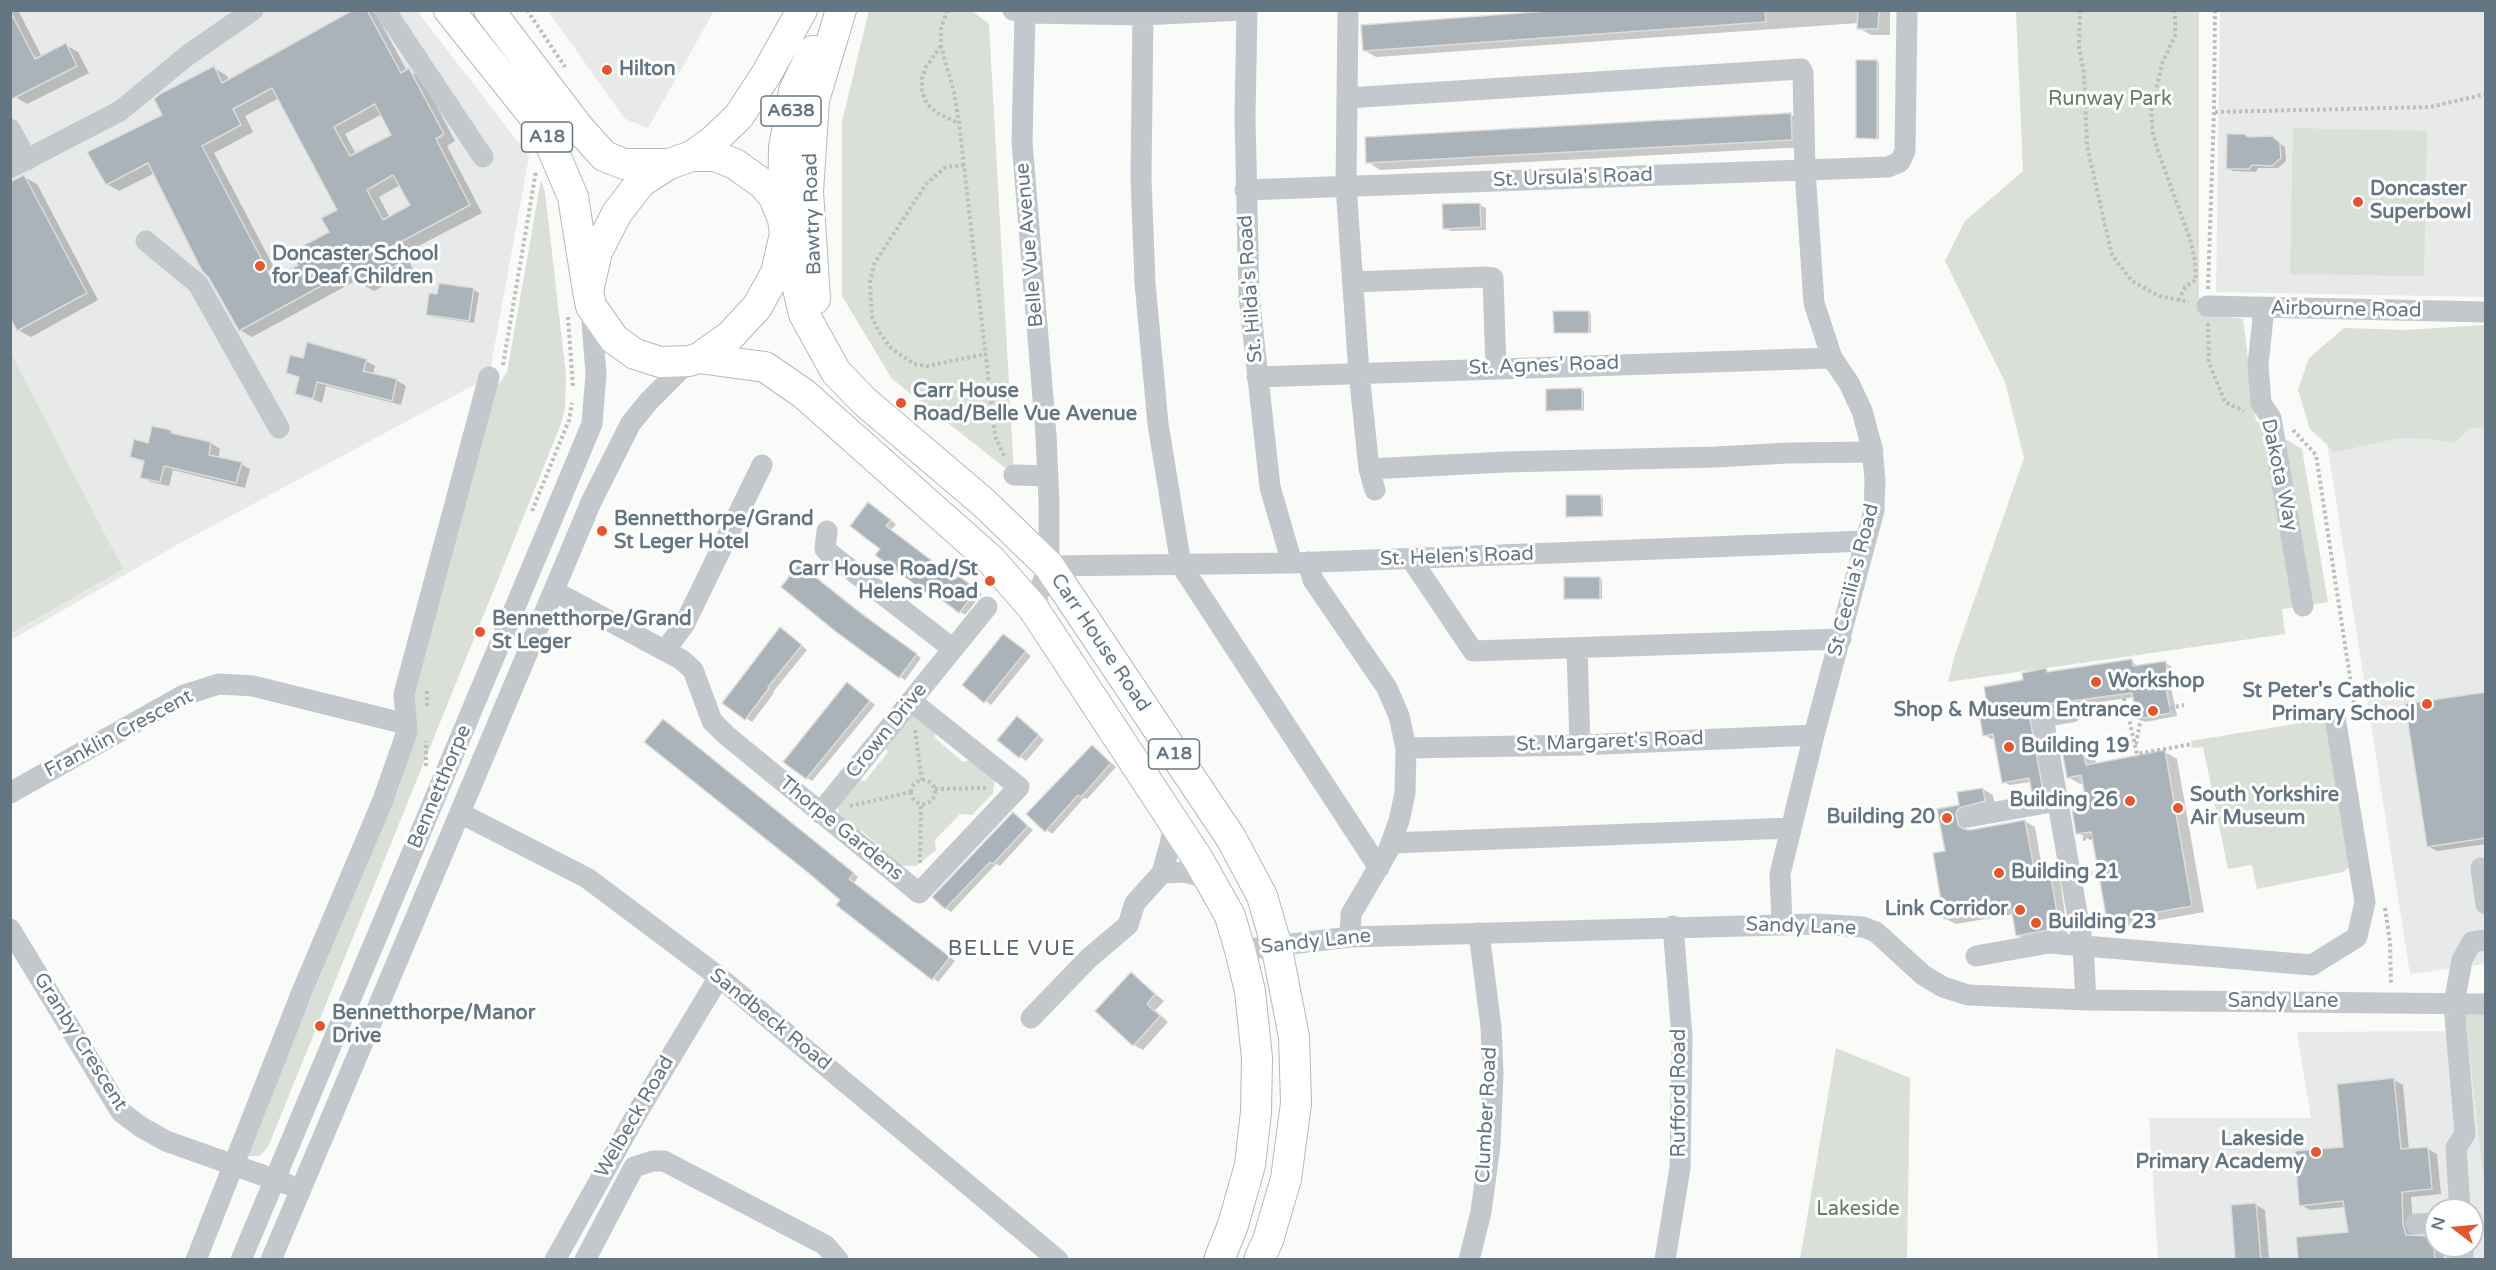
<!DOCTYPE html>
<style>
body{margin:0}
#map{position:relative;width:2496px;height:1270px;overflow:hidden;background:#fafaf8;font-family:"Varela Round",sans-serif}
canvas{display:block}
.frame{position:absolute;inset:0;border:12px solid #657683;pointer-events:none}
.north{position:absolute;left:2424px;top:1198px;width:60px;height:60px;box-sizing:border-box;background:#fff;border:2px solid #c1c8cd;border-radius:50%;rotate:286deg;font-size:16px;font-weight:700;line-height:24px;text-align:center;color:#657683}
.north::after{content:'';display:block;margin:auto;width:21px;height:27px;background:#e4572e;clip-path:polygon(50% 0,100% 100%,50% 72%,0 100%)}
</style>
<div id="map">
<canvas width="2496" height="1270"></canvas>
<div class="frame"></div>
<div class="north">N</div>
</div>
<script>
const ctx = document.querySelector('canvas').getContext('2d');
ctx.lineJoin = 'round';
function fill(path, color) { ctx.fillStyle = color; ctx.fill(path, 'evenodd'); }
const poly = rows => new Path2D(rows.map(r => 'M' + r).join(''));
function strokePath(path, color, width, dash) { ctx.strokeStyle = color; ctx.lineWidth = width; ctx.lineCap = dash ? 'butt' : 'round'; ctx.setLineDash(dash || []); ctx.stroke(path); }
function write(font, color, halo, rows, align = 'center') {
  ctx.font = font + ' "Varela Round",sans-serif'; ctx.lineWidth = 6; ctx.setLineDash([]); ctx.textBaseline = 'middle'; ctx.strokeStyle = halo; ctx.fillStyle = color; for (const [text, x, y, turn = 0] of rows) {
    ctx.save(); ctx.translate(x, y); ctx.rotate((+turn || 0) * Math.PI / 180); ctx.textAlign = isNaN(turn) ? turn : align; if (halo) ctx.strokeText(text, 0, 0); ctx.fillText(text, 0, 0); ctx.restore();
  }
}
fill(poly([
 [11,11,417,11,529,156,489,377,175,546,11,640],
 [548,11,714,11,648,128,625,119],
 [2220,11,2485,11,2485,297,2216,292],
 [2485,419,2485,964,2410,974,2327,443],
 [2467,1031,2485,1199,2485,1259,2158,1259,2149,1118,2311,1118,2297,1032],
 [2436,1210,2472,1210,2472,1246,2436,1246]
]), '#e8e9e9');
fill(poly([
 [869,11,972,11,989,24,1014,475,892,379,842,296,842,121],
 [2016,11,2199,11,2199,313,2243,319,2256,421,2302,449,2328,602,2282,609,2285,634,1948,682,1955,655,2024,458,2005,382,1945,261,1965,221,2023,171],
 [2293,128,2427,131,2424,276,2290,274],
 [541,180,545,192,566,375,565,408,561,424,268,1147,260,1156,245,1156,398,790,415,727,410,705,494,391,507,372],
 [2485,325,2485,427,2470,428,2454,443,2431,439,2399,438,2335,452,2310,429,2298,390,2309,358,2344,328,2406,330],
 [10,352,123,569,11,633,10,633],
 [914,712,936,728,935,738,963,762,974,759,995,777,993,793,972,815,960,814,935,840,936,850,916,866,891,865,891,857,862,831,854,833,840,819,837,803,855,779,865,781,888,752,883,743],
 [2331,718,2352,865,2343,872,2257,889,2252,865,2228,869,2203,747,2192,748,2191,741],
 [2464,1004,2485,1004,2485,1199,2484,1187],
 [1836,1048,1910,1078,1907,1259,1800,1259]
]), '#dadfd7');
fill(poly([
 [10,10,18,10,42,57,66,45,78,52,89,73,27,104,15,97,10,89],
 [357,10,370,10,376,14,407,71,421,77,424,82,455,141,447,146,482,213,405,253,413,269,374,291,362,284,359,279,252,337,240,330,155,173,119,191,107,184,164,115,214,68,226,75,229,80],
 [279,98,339,210,331,233,300,266,279,277,214,153,253,132,245,116],
 [382,114,393,136,356,154,345,134],
 [400,185,412,206,390,218,379,197],
 [1583,10,1890,10,1890,35,1871,35,1859,28,1859,23,1376,57,1364,50],
 [1877,61,1879,63,1879,139,1860,139,1857,137],
 [1791,115,1803,122,1804,147,1380,170,1368,162],
 [2249,139,2278,142,2285,147,2286,161,2278,168,2258,168,2256,172,2233,171,2228,168],
 [24,177,37,184,98,300,31,337,18,330],
 [1480,205,1486,208,1486,230,1451,231,1445,228],
 [474,290,479,293,474,323,433,317,428,314,439,296],
 [1588,312,1591,314,1591,333,1555,332],
 [366,361,375,366,373,375,396,380,406,386,401,405,326,386,322,403,297,393,300,378,288,372],
 [1582,390,1584,391,1584,411,1548,410],
 [171,431,180,437,211,443,220,449,218,459,241,464,250,469,245,488,173,470,169,486,151,482,142,477,145,463,132,456],
 [1601,496,1603,498,1603,517,1567,516],
 [874,508,896,524,891,530,957,580,964,581,982,594,965,615,940,597,938,599,933,596,882,549],
 [800,566,921,658,905,680,899,676],
 [1599,578,1602,580,1602,599,1566,598],
 [786,632,807,650,773,692,774,693,752,722,725,703],
 [1009,639,1031,656,991,705,964,685],
 [2132,661,2138,667,2165,663,2172,667,2175,686,2171,687,2177,716,2145,722,2138,718,2134,697,2086,704,2077,702,2042,710,2049,794,2039,795,2033,792,2031,782,2010,785,2003,782,1995,738,1991,739,1985,735,1989,706,2025,681,2046,670,2051,673],
 [853,687,875,705,812,781,807,778],
 [2485,693,2486,844,2437,851,2428,846],
 [1023,722,1044,740,1026,761,999,740],
 [669,724,858,877,854,883,955,961,938,982,842,900],
 [2081,743,2093,750,2096,764,2165,752,2177,759,2204,912,2120,927,2108,920,2094,839,2090,840,2078,833,2089,809,2084,783,2080,784,2068,777],
 [1092,747,1116,767,1087,799,1084,798,1052,834,1028,814],
 [1983,789,1993,795,1995,806,1965,826,1967,830,2025,821,2035,827,2043,874,2050,873,2060,879,2068,936,2027,941,2017,935,2014,914,1956,924,1946,919,1947,852,1939,811,1961,806],
 [1013,814,1033,830,1000,866,996,864,951,912,946,908],
 [1131,974,1164,1001,1155,1010,1168,1022,1143,1050,1134,1045],
 [2394,1080,2403,1085,2409,1150,2428,1149,2437,1154,2441,1194,2411,1197,2414,1237,2436,1239,2436,1246,2442,1246,2444,1260,2300,1260,2350,1234,2346,1207,2310,1210,2301,1205],
 [2256,1205,2265,1210,2269,1260,2237,1260]
]), '#0003');
const building = poly([
 [353,10,367,10,401,73,409,68,412,74,444,134,436,139,470,205,393,246,402,262,361,285,352,269,239,331,209,278,202,271,148,163,106,185,87,152,162,115,154,99,160,94,214,66,222,83,353,10],
 [272,88,337,210,321,218,329,232,291,252,298,265,272,279,202,146,241,125,233,109,272,88],
 [375,104,391,135,350,156,334,127,375,104],
 [393,175,410,205,383,220,367,190,393,175],
 [1562,10,1765,10,1766,22,1363,51,1361,25,1562,10],
 [1858,10,1879,10,1878,29,1857,29,1858,10],
 [10,11,35,59,66,43,77,66,10,100,10,11],
 [1856,60,1877,60,1877,139,1856,138,1856,60],
 [1791,113,1792,140,1366,163,1365,137,1791,113],
 [2227,134,2244,134,2248,137,2272,136,2280,143,2281,158,2272,166,2252,165,2249,169,2226,169,2227,134],
 [24,175,87,293,17,331,10,318,10,182,24,175],
 [1480,203,1481,227,1443,229,1442,204,1480,203],
 [439,283,474,288,469,321,426,315,429,293,437,294,439,283],
 [1553,311,1589,311,1589,333,1554,333,1553,311],
 [307,342,367,359,363,371,397,379,392,401,317,382,313,399,295,394,299,377,286,373,290,355,303,358,307,342],
 [1582,388,1582,410,1546,411,1546,389,1582,388],
 [152,426,171,430,171,433,211,442,209,455,242,462,236,483,164,466,160,482,140,478,144,461,130,457,134,439,148,443,152,426],
 [1566,495,1601,495,1602,516,1566,517,1566,495],
 [868,502,891,520,886,526,956,579,958,575,977,590,959,613,934,594,932,597,875,555,880,549,850,526,868,502],
 [799,564,863,615,917,654,899,678,835,631,781,587,799,564],
 [1564,577,1600,577,1600,599,1564,599,1564,577],
 [780,627,802,645,768,687,769,688,745,720,722,703,780,627],
 [1003,634,1026,651,984,703,962,685,1003,634],
 [2132,659,2133,666,2166,661,2169,683,2165,684,2171,713,2137,719,2132,693,2040,705,2031,712,2030,719,2043,791,2032,793,2029,778,2002,783,1993,734,1983,736,1978,707,1987,705,1984,687,2023,680,2022,673,2046,668,2047,672,2132,659],
 [847,682,870,701,806,779,783,762,847,682],
 [2486,692,2486,838,2427,847,2405,704,2486,692],
 [1017,716,1039,735,1019,758,997,740,1017,716],
 [663,719,854,873,849,879,950,957,932,980,836,905,840,900,811,875,644,742,663,719],
 [2081,742,2086,765,2165,750,2192,906,2107,921,2091,832,2076,834,2072,810,2087,807,2081,775,2067,778,2061,745,2081,742],
 [1092,745,1111,763,1081,797,1078,795,1045,832,1026,814,1092,745],
 [1983,788,1985,801,1959,808,1956,813,1958,825,1963,829,1970,830,2025,820,2035,874,2050,871,2060,931,2047,930,2016,936,2011,908,1944,919,1933,853,1945,851,1937,809,1959,805,1957,792,1983,788],
 [1013,812,1028,826,993,864,990,862,945,909,932,897,1013,812],
 [1131,972,1155,994,1147,1004,1160,1016,1133,1046,1095,1011,1131,972],
 [2394,1078,2401,1149,2428,1147,2432,1189,2402,1192,2403,1225,2406,1235,2433,1236,2435,1260,2298,1260,2296,1237,2348,1232,2343,1201,2299,1206,2295,1151,2343,1147,2337,1084,2394,1078],
 [2256,1203,2261,1260,2235,1260,2231,1205,2256,1203]
]);
fill(building, '#aab3b9');
strokePath(building, '#dcdcda', 1.5);
const highway = poly([
 [449,10,544,129,573,197,588,291,591,306,614,339,635,354,660,362,689,361,699,358,730,336,757,307,776,273,785,234,783,219,774,197,763,184,735,164,715,156,692,156,669,164,641,182,617,213,597,252,588,291],
 [489,10,579,128,604,156,624,164,669,164],
 [692,156,713,141,739,116,767,73,802,10],
 [783,217,784,148,794,91,813,51],
 [785,234,804,314,836,372,864,401,984,503,1049,566,1231,838,1262,896,1276,944,1294,1037,1296,1103,1286,1179,1268,1240,1259,1260],
 [815,299,808,191,814,100,841,10],
 [699,358,765,367,804,394,991,560,1033,608,1198,859,1230,916,1240,950,1250,991,1257,1058,1256,1112,1250,1165,1233,1225,1219,1260]
]);
strokePath(highway, '#b4b9bd', 32);
strokePath(poly([
 [527,10,565,67],
 [947,10,941,29,941,46,954,92,959,123,995,436,1005,458],
 [2080,10,2079,48,2084,73,2087,146,2112,255,2132,281,2159,296,2189,302],
 [2175,10,2175,36,2162,64,2151,111,2153,133,2158,151,2190,239,2195,261,2196,280,2185,287,2179,300],
 [941,46,926,67,922,79,922,92,927,104,937,113,958,123],
 [2215,112,2430,107,2486,94],
 [964,165,946,167,926,184,874,264,870,282,872,317,879,332,891,348,914,364,927,366,986,354],
 [2208,289,2214,112,2215,10],
 [568,317,573,387],
 [2208,323,2209,363,2225,402,2244,411],
 [503,365,536,171],
 [2293,430,2316,455,2355,710],
 [532,511,569,420,572,403],
 [2124,698,2137,754,2192,744],
 [427,706,427,690],
 [2170,708,2184,705],
 [915,730,922,780],
 [2136,744,2141,718],
 [426,766,426,741],
 '911 792a12 12 0 1 1 24 0a12 12 0 1 1-24 0Z',
 [935,789,988,788],
 [850,806,911,792],
 [2083,839,2092,837],
 [920,863,921,804],
 [2089,873,2098,872],
 [2385,908,2390,942,2391,984]
]), '#bbbfc2', 4, [3, 3]);
strokePath(poly([
 [385,10,483,157],
 [1013,10,1025,13,1143,15,1242,10],
 [1143,10,1141,179,1145,283,1158,424,1181,565,1379,868],
 [1247,10,1245,118,1249,296,1270,487,1292,563],
 [1348,10,1346,186,1359,373,1369,469,1375,490],
 [1025,13,1022,142,1046,435,1049,503,1049,566,1033,608],
 [1347,98,1801,69,1803,73,1805,171,1814,303,1832,358,1849,383,1862,411,1872,448,1875,480,1874,510,1814,735,1780,874,1782,923],
 [10,129,27,160],
 [10,168,120,111,188,55,253,10],
 [1245,190,1888,167,1900,162,1905,151,1907,10],
 [146,241,198,284,279,428],
 [1353,282,1485,277,1493,278,1496,368],
 [2207,306,2486,312],
 [2264,308,2258,365,2261,403,2271,418,2303,606],
 [1257,377,1832,358],
 [1369,469,1505,462,1716,457,1788,453,1873,452],
 [1014,475,1048,476],
 [827,531,825,549,828,552,953,649],
 [1411,559,1473,651,1841,639],
 [1308,562,1313,580,1387,688,1399,716,1406,748,1405,793,1399,821,1388,851,1351,914,1350,937],
 [1049,566,1292,563,1866,541],
 [554,591,682,660,693,670,712,721,726,735,919,893,1019,787,911,701],
 [1577,648,1580,745],
 [666,649,684,625,762,465],
 [2072,712,2043,717,2083,947,2086,1000],
 [1406,748,1580,745,1814,735],
 [10,793,184,695,219,684,253,686,406,724],
 [460,813,587,878,719,977,1058,1260],
 [820,813,987,607],
 [1968,817,2057,801],
 [1391,843,1791,828],
 [2481,868,2486,904],
 [1162,873,1184,872,1209,878],
 [10,929,121,1112,141,1127,166,1141,287,1184],
 [1240,950,1350,937,1815,924,1863,927,1876,932,1923,975,1943,987,1968,995,2086,1000,2486,1004],
 [1976,956,2049,943,2312,965,2357,937,2365,902,2335,717],
 [1031,1018,1089,958,1128,925,1135,903,1162,873,1170,845,1174,821],
 [2460,1210,2456,1148,2465,1134,2454,1004,2462,960,2472,942,2486,940],
 [2416,1224,2436,1223],
 [2463,1246,2463,1260],
 [196,1260,301,994,383,800,407,732,404,694,489,377],
 [241,1260,592,424,596,374,591,308],
 [271,1260,592,500,631,423,649,401,689,361],
 [555,1260,640,1108,719,977],
 [585,1260,634,1167,653,1161,664,1161,825,1245,838,1260],
 [1469,1260,1481,1212,1490,1145,1493,1073,1491,1027,1479,933],
 [1665,1260,1680,1168,1682,1037,1673,926]
]), '#c3c8cc', 21);
strokePath(highway, '#fff', 30);
for (const [x, y, r, color] of [
 [607,70,6,"#e4572e"],
 [2358,202,6,"#e4572e"],
 [260,266,6,"#e4572e"],
 [901,403,6,"#e4572e"],
 [602,531,6,"#e4572e"],
 [990,581,6,"#e4572e"],
 [480,632,6,"#e4572e"],
 [2096,682,6,"#e4572e"],
 [2427,704,6,"#e4572e"],
 [2153,711,6,"#e4572e"],
 [2009,747,6,"#e4572e"],
 [2130,801,6,"#e4572e"],
 [2178,808,6,"#e4572e"],
 [1947,818,6,"#e4572e"],
 [1999,873,6,"#e4572e"],
 [2020,910,6,"#e4572e"],
 [2036,923,6,"#e4572e"],
 [320,1026,6,"#e4572e"],
 [2316,1152,6,"#e4572e"]
]) { const dot = new Path2D(); dot.arc(x, y, r, 0, 2 * Math.PI); ctx.fillStyle = color; ctx.fill(dot); strokePath(dot, '#fff', 2); }
for (const [x, y, w] of [
 [791,111,60],
 [547,137,51],
 [1174,754,51]
]) { const box = new Path2D(); box.roundRect(x - w / 2, y - 15, w, 30, 4.5); ctx.fillStyle = '#fff'; ctx.fill(box); strokePath(box, '#657683', 1.5); }
write('bold 18px', '#657683', null, [
 ["A638",791,111],
 ["A18",547,137],
 ["A18",1174,754]
]);
write('bold 20px', '#657683', '#fff', [
 ["Hilton",619,70],
 ["Doncaster",2370,190],
 ["Superbowl",2370,213],
 ["Doncaster School",272,255],
 ["for Deaf Children",272,278],
 ["Carr House",913,392],
 ["Road/Belle Vue Avenue",913,415],
 ["Bennetthorpe/Grand",614,520],
 ["St Leger Hotel",614,543],
 ["Carr House Road/St",978,570,"right"],
 ["Helens Road",978,593,"right"],
 ["Bennetthorpe/Grand",492,620],
 ["St Leger",492,643],
 ["Workshop",2108,682],
 ["St Peter's Catholic",2415,692,"right"],
 ["Primary School",2415,715,"right"],
 ["Shop & Museum Entrance",2141,711,"right"],
 ["Building 19",2021,747],
 ["South Yorkshire",2190,796],
 ["Air Museum",2190,819],
 ["Building 26",2118,801,"right"],
 ["Building 20",1935,818,"right"],
 ["Building 21",2011,873],
 ["Link Corridor",2008,910,"right"],
 ["Building 23",2048,923],
 ["Bennetthorpe/Manor",332,1014],
 ["Drive",332,1037],
 ["Lakeside",2304,1140,"right"],
 ["Primary Academy",2304,1163,"right"]
], 'left');
write('20px', '#687a64', '#fff', [
 ["Runway Park",2110,100],
 ["Lakeside",1858,1210]
]);
write('20px', '#657683', '#fff', [
 ["St. Ursula's Road",1573,178,-2],
 ["Bawtry Road",813,214,-92],
 ["Belle Vue Avenue",1030,245,-95],
 ["St. Hilda's Road",1251,289,-94],
 ["Airbourne Road",2346,310,1],
 ["St. Agnes' Road",1544,366,-2],
 ["Dakota Way",2279,475,78],
 ["St. Helen's Road",1457,557,-2],
 ["St Cecilia's Road",1854,580,-76],
 ["Carr House Road",1100,643,56],
 ["Crown Drive",887,731,-51],
 ["Franklin Crescent",119,734,-28],
 ["St. Margaret's Road",1610,742,-2],
 ["Bennetthorpe",440,787,-67],
 ["Thorpe Gardens",841,829,39],
 ["Sandy Lane",1801,927,2],
 ["Sandy Lane",1316,942,-6],
 ["Sandy Lane",2283,1002],
 ["Sandbeck Road",770,1020,39],
 ["Granby Crescent",80,1042,58],
 ["Rufford Road",1680,1093,-90],
 ["Clumber Road",1487,1115,-87],
 ["Welbeck Road",635,1117,-60]
]);
ctx.letterSpacing = '1.5px';
write('21px', '#57646e', '#fff', [
 ["BELLE VUE",1012,949]
]);
ctx.letterSpacing = '0px';
</script>
